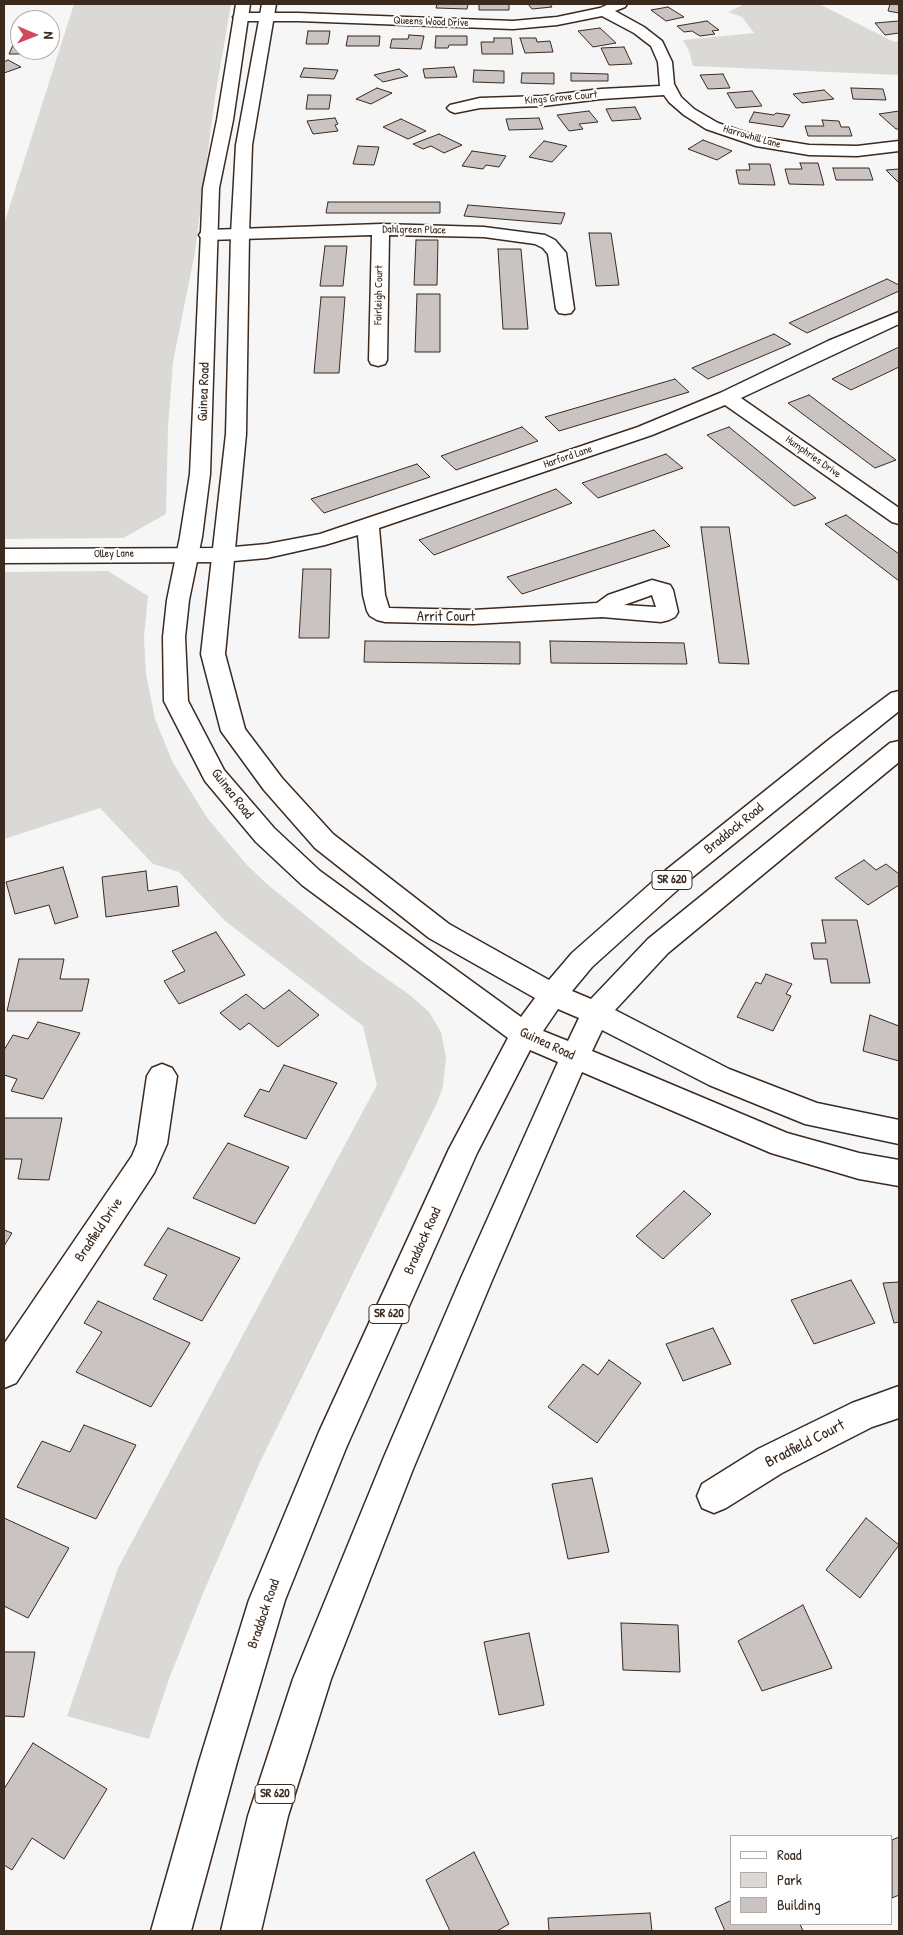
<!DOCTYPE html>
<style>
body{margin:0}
#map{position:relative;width:903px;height:1935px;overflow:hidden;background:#f7f6f6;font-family:"Patrick Hand",sans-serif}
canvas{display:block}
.frame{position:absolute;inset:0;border:5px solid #3b2a1e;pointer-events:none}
.legend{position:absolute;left:730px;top:1835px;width:162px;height:90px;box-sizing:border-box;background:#fff;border:1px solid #b1aaa5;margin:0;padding:6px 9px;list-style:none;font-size:15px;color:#3b2a1e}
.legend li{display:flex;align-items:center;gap:10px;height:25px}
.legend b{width:25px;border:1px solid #b1aaa5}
.north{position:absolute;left:10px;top:10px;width:50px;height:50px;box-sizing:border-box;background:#fff;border:1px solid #b1aaa5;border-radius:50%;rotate:91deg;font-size:14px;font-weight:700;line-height:20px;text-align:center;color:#3b2a1e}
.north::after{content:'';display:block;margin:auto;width:18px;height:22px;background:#d1495b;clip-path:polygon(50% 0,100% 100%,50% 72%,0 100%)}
</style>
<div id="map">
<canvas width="903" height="1935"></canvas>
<div class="frame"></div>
<ul class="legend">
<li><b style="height:6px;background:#fff"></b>Road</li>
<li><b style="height:14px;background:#dbd9d6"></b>Park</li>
<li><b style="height:14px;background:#c9c3c1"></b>Building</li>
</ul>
<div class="north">N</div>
</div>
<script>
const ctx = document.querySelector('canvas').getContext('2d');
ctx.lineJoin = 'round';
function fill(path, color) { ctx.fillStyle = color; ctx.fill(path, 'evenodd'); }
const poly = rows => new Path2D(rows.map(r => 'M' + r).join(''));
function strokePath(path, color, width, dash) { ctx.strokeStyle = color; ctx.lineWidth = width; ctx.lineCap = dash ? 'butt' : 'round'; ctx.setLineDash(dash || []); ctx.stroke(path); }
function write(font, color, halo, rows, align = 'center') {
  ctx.font = font + ' "Patrick Hand",sans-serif'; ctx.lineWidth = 4; ctx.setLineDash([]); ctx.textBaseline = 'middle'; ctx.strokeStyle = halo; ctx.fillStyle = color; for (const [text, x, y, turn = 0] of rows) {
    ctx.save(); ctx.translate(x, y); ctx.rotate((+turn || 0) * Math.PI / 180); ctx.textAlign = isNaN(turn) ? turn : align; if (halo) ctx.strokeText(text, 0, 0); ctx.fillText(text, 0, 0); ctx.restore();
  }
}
fill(poly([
 [74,4,231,4,215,97,195,252,173,362,168,428,166,514,123,538,4,539,4,224],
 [745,4,819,4,894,42,899,41,899,75,693,66,689,51,683,40,754,33,742,17,728,12],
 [108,571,148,596,144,637,146,674,155,719,173,763,208,819,247,865,267,884,363,962,411,996,429,1012,441,1032,446,1057,443,1087,437,1103,260,1462,204,1591,169,1679,149,1739,67,1716,118,1568,377,1085,363,1026,225,921,179,872,153,864,100,808,4,839,4,572]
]), '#dbd9d6');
const building = poly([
 [437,4,468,4,467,9,436,8,437,4],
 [479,4,509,4,509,10,479,10,479,4],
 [528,4,550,4,552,7,532,9,528,4],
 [890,4,899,4,899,13,888,11,890,4],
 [668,7,684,17,666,21,651,10,668,7],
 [707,21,719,30,712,31,715,34,700,36,692,31,684,32,677,26,707,21],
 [899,21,899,33,885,35,875,23,899,21],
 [600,28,616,43,593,47,578,31,600,28],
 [308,31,330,31,328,44,306,44,308,31],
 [409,35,424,36,421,49,390,48,392,39,408,39,409,35],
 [348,36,380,36,379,46,346,46,348,36],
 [436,36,467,36,467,45,449,45,448,48,435,48,436,36],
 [494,38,511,38,513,54,482,54,481,42,494,42,494,38],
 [520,38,536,38,537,42,550,41,553,52,525,53,520,38],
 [14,43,20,43,20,50,28,50,26,54,9,54,14,43],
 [624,47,632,64,609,65,601,48,624,47],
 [8,60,21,67,4,73,4,62,8,60],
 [454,67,457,77,425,78,423,69,454,67],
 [304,68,338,70,334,79,300,77,304,68],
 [399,69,408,76,383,82,374,75,399,69],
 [474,70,504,71,504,83,473,82,474,70],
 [522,73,554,73,554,84,521,83,522,73],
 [571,73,608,74,608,81,571,81,571,73],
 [723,74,730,88,708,89,700,75,723,74],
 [377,88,392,93,371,104,356,99,377,88],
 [851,88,883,89,886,100,853,99,851,88],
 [824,90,834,99,802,103,793,94,824,90],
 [752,91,762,106,736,108,727,93,752,91],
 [308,95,331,95,329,109,306,109,308,95],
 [635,107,641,119,612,121,606,109,635,107],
 [589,111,598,122,579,124,583,129,569,131,557,115,589,111],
 [899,111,899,129,896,129,879,114,899,111],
 [754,112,774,115,776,113,790,115,783,127,749,122,754,112],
 [335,118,338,124,335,125,338,131,313,134,307,121,335,118],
 [539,118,543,129,509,130,506,119,539,118],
 [401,119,426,131,408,139,383,127,401,119],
 [822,120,839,121,841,127,849,127,852,136,808,136,805,126,824,126,822,120],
 [439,134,462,145,444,153,431,146,423,149,413,144,439,134],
 [703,140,732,151,717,160,688,149,703,140],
 [544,141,567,146,552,162,529,157,544,141],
 [358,146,379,147,374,165,353,164,358,146],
 [472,151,506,156,499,167,486,165,483,169,462,166,472,151],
 [800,163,818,163,824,185,789,184,785,169,802,169,800,163],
 [749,164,770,164,775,185,739,184,736,170,750,170,749,164],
 [833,168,869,168,873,180,836,180,833,168],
 [899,169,899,182,898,182,886,170,899,169],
 [328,202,440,202,440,213,326,213,328,202],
 [468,205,565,213,561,224,464,216,468,205],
 [589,233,611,233,619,285,596,286,589,233],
 [416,240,438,240,437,285,414,285,416,240],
 [325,246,347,246,343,286,320,286,325,246],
 [498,249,521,249,528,329,503,329,498,249],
 [887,279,899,285,899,291,807,333,789,323,887,279],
 [417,294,440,294,440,352,415,352,417,294],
 [321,297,345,297,339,373,314,373,321,297],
 [774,334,791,344,708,379,692,368,774,334],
 [899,347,899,367,851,390,832,379,899,347],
 [675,379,689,392,559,431,545,417,675,379],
 [809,395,896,460,875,468,788,403,809,395],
 [522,427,538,441,456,470,441,456,522,427],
 [729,427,816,498,794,506,707,435,729,427],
 [666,454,683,468,598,498,582,483,666,454],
 [417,464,430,477,324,513,311,499,417,464],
 [556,489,572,503,434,555,419,540,556,489],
 [846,515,899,554,899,581,825,524,846,515],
 [701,527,729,527,749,664,719,663,701,527],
 [654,530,670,546,522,594,507,577,654,530],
 [303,569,331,569,329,638,299,638,303,569],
 [365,641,520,642,520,664,364,662,365,641],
 [550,641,684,643,687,664,551,663,550,641],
 [864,860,876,870,886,864,899,874,899,885,868,905,835,878,864,860],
 [63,867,78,917,55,924,49,905,15,914,6,882,63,867],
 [146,871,148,891,177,886,179,906,106,917,102,877,146,871],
 [822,920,857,920,870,983,831,983,827,959,814,959,811,943,826,943,822,920],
 [216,932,245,975,179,1004,164,981,185,971,172,951,216,932],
 [19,959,64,959,60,979,89,979,82,1011,7,1011,19,959],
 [766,974,792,984,786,994,791,996,773,1031,737,1017,756,982,761,984,766,974],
 [289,990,319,1015,278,1047,249,1023,240,1030,220,1013,246,994,264,1009,289,990],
 [870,1015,899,1026,899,1061,863,1051,870,1015],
 [38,1022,80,1033,43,1099,11,1091,17,1079,4,1075,4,1050,13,1035,28,1039,38,1022],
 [284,1065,337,1083,306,1139,244,1116,260,1089,269,1092,284,1065],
 [4,1118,62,1118,49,1180,18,1179,22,1159,4,1159,4,1118],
 [228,1143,289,1167,255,1224,193,1198,228,1143],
 [684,1191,711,1214,663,1259,636,1236,684,1191],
 [168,1228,240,1258,202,1321,153,1299,167,1275,144,1265,168,1228],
 [4,1230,12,1233,4,1246,4,1230],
 [851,1280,875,1323,814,1344,791,1300,851,1280],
 [899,1282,899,1322,894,1323,883,1283,899,1282],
 [98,1301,190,1343,151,1407,76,1372,102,1332,84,1323,98,1301],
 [713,1328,731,1364,683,1381,666,1344,713,1328],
 [609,1360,641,1383,597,1443,548,1407,583,1364,598,1375,609,1360],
 [84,1425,136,1445,96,1519,17,1487,42,1441,70,1452,84,1425],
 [592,1478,609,1552,568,1559,552,1484,592,1478],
 [4,1518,69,1548,28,1618,4,1606,4,1518],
 [866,1518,899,1545,860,1598,826,1570,866,1518],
 [803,1605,832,1668,762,1691,738,1641,803,1605],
 [621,1623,678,1625,680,1672,623,1670,621,1623],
 [529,1633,544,1705,499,1715,484,1642,529,1633],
 [4,1652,35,1652,24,1717,4,1716,4,1652],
 [33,1743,107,1789,64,1859,32,1838,12,1870,4,1865,4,1789,33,1743],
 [899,1837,899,1895,892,1898,892,1840,899,1837],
 [474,1852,509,1924,497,1931,450,1931,426,1880,474,1852],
 [732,1900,732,1924,800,1924,803,1931,725,1931,715,1908,732,1900],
 [650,1913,652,1931,549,1931,548,1918,650,1913]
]);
fill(building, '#c9c3c1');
strokePath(building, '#3b2a1e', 1);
const minor = poly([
 [609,4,627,4,625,7,615,11,644,27,662,41,672,62,674,84,681,97,694,109,718,123,759,137,809,145,857,146,899,141,899,151,857,156,809,155,756,146,706,129,684,115,669,102,664,95,601,99,543,106,480,108,455,113,450,111,447,108,450,105,480,98,543,96,601,89,660,86,658,62,651,46,634,33,602,16,557,25,513,29,298,21,240,21,233,17,240,13,298,13,513,21,557,17,600,8,609,4],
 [381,224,484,227,545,235,555,240,566,253,574,309,571,313,565,314,559,313,556,309,548,254,543,248,535,244,484,237,389,235,387,360,385,364,378,366,371,364,369,360,372,235,208,240,202,239,199,235,202,231,208,230,381,224],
 [899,312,899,324,741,398,899,508,899,524,892,522,725,405,652,435,379,528,385,595,389,608,473,610,597,603,608,595,652,580,670,585,673,590,678,612,675,617,669,620,661,622,602,617,473,624,385,622,377,620,370,616,367,611,363,595,358,535,325,545,267,558,223,562,4,563,4,549,223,548,267,544,320,534,638,427,720,393,828,341,899,312],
 [652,595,656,607,624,605,652,595],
 [162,1064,172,1068,177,1076,167,1144,154,1173,16,1383,4,1388,4,1344,132,1156,137,1144,147,1076,152,1068,162,1064],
 [899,1386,899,1418,872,1427,782,1473,726,1508,714,1513,702,1508,697,1496,702,1484,758,1449,852,1403,899,1386]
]);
const major = poly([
 [236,4,250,4,233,120,219,188,210,474,202,537,189,600,185,637,188,701,224,770,274,828,320,871,521,1017,535,998,429,938,315,848,264,790,221,731,201,654,226,434,231,234,236,145,262,4,276,4,252,145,249,234,246,434,225,654,245,729,282,778,333,834,449,924,549,980,572,953,666,870,831,738,891,693,899,691,899,711,684,884,592,967,572,991,591,999,648,939,890,743,899,741,899,762,668,953,615,1010,729,1069,817,1103,899,1120,899,1144,805,1124,709,1085,602,1030,592,1051,787,1133,859,1153,899,1160,899,1186,859,1179,771,1153,582,1072,493,1278,413,1469,331,1679,288,1816,261,1931,221,1931,248,1816,293,1679,384,1457,461,1278,558,1062,530,1050,477,1153,346,1448,285,1600,237,1762,191,1931,151,1931,199,1762,249,1600,319,1432,449,1149,508,1038,302,885,256,842,205,781,164,701,163,637,167,600,180,537,190,474,203,188,217,120,236,4],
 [558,1009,579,1018,568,1041,543,1031,558,1009]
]);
strokePath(minor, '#3b2a1e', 3);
strokePath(major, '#3b2a1e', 3);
fill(minor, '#fff');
fill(major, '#fff');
write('11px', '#3b2a1e', '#fff', [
 ["Queens Wood Drive",431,22,2],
 ["Kings Grove Court",561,98,-5],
 ["Harrowhill Lane",752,137,16],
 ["Dahlgreen Place",414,230,1],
 ["Fairleigh Court",379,295,-89],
 ["Harford Lane",568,457,-19],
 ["Humphries Drive",813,457,35],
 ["Olley Lane",114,554,-1]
]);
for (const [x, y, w] of [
 [672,880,40],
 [389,1314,40],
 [275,1794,40]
]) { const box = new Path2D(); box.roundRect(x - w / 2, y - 9.5, w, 19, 4); ctx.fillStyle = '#fff'; ctx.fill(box); strokePath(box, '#3b2a1e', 1); }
write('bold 12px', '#3b2a1e', null, [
 ["SR 620",672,880],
 ["SR 620",389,1314],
 ["SR 620",275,1794]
]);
write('14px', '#3b2a1e', '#fff', [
 ["Guinea Road",204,392,-88],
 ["Arrit Court",446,617],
 ["Guinea Road",232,794,52],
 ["Braddock Road",734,829,-39],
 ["Guinea Road",547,1044,25],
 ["Bradfield Drive",99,1230,-56],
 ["Braddock Road",423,1241,-66],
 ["Braddock Road",264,1614,-71]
]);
write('16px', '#3b2a1e', '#fff', [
 ["Bradfield Court",805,1444,-27]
]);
</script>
